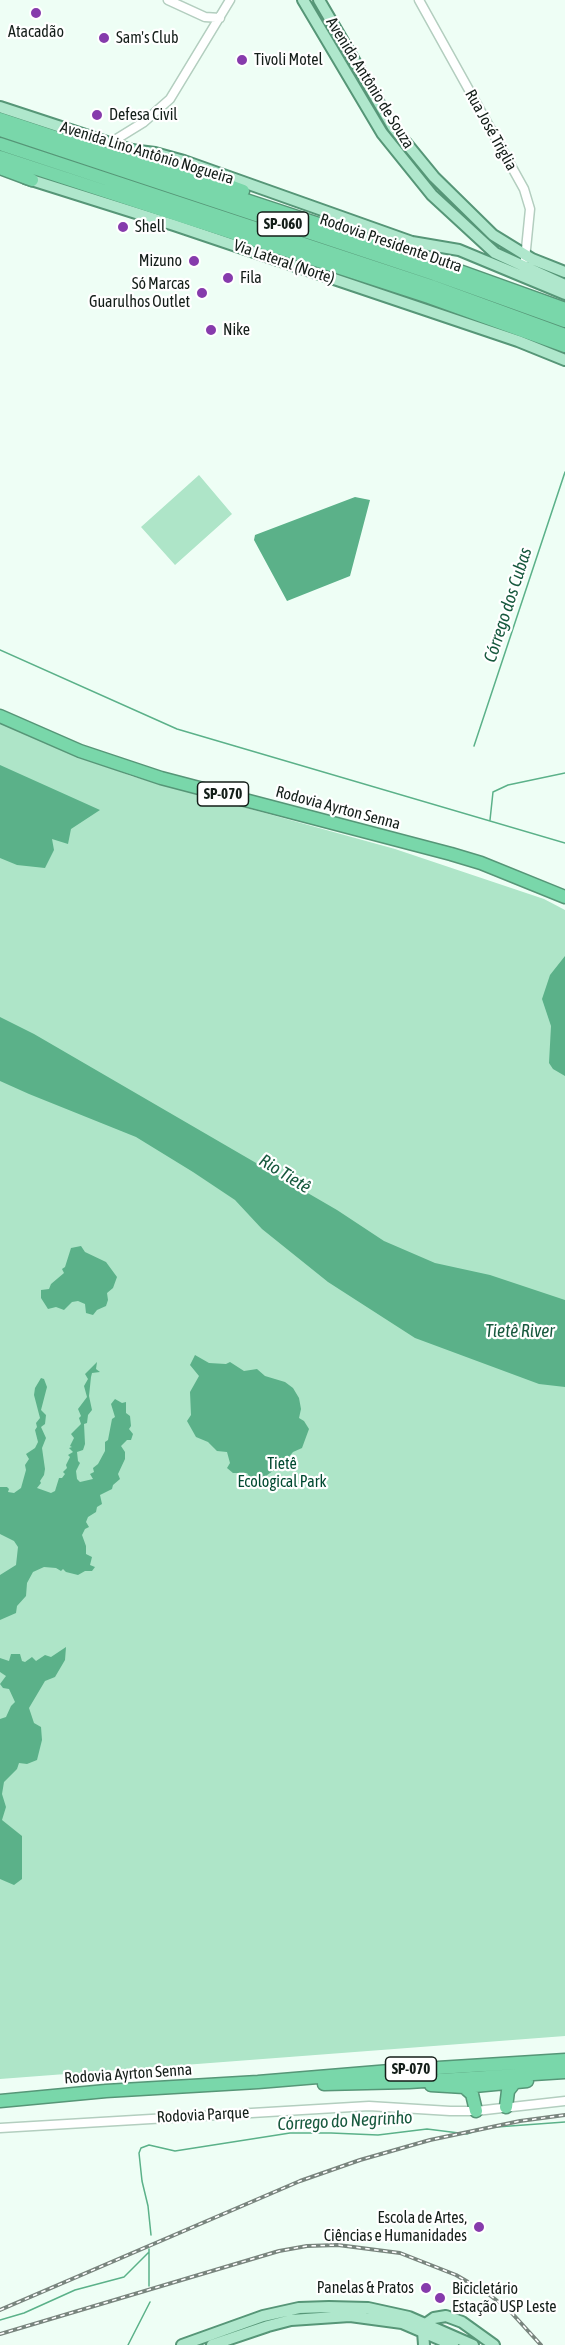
<!DOCTYPE html>
<meta charset="utf-8">
<style>
body{margin:0}
canvas{display:block;background:#eefef5}
</style>
<canvas width="565" height="2345"></canvas>
<script>
const ctx = document.querySelector('canvas').getContext('2d');
ctx.lineJoin = 'round';
function fill(path, color) { ctx.fillStyle = color; ctx.fill(path, 'evenodd'); }
const poly = rows => new Path2D(rows.map(r => 'M' + r).join(''));
function strokePath(path, color, width, dash) { ctx.strokeStyle = color; ctx.lineWidth = width; ctx.lineCap = dash ? 'butt' : 'round'; ctx.setLineDash(dash || []); ctx.stroke(path); }
function write(font, color, halo, rows, align = 'center') {
  ctx.font = font + ' "Asap Condensed",sans-serif'; ctx.lineWidth = 4.5; ctx.setLineDash([]); ctx.textBaseline = 'middle'; ctx.strokeStyle = halo; ctx.fillStyle = color; for (const [text, x, y, turn = 0] of rows) {
    ctx.save(); ctx.translate(x, y); ctx.rotate((+turn || 0) * Math.PI / 180); ctx.textAlign = isNaN(turn) ? turn : align; if (halo) ctx.strokeText(text, 0, 0); ctx.fillText(text, 0, 0); ctx.restore();
  }
}
fill(poly([
 [199,475,232,514,175,565,141,527],
 [0,723,131,776,395,849,544,899,565,910,565,2036,0,2079]
]), '#aee5c8');
fill(poly([
 [355,497,370,500,350,576,287,601,254,540,255,535],
 [0,765,100,810,71,829,68,844,52,839,54,850,45,868,17,865,0,858],
 [565,956,565,1076,553,1069,549,1063,551,1026,542,999,550,975],
 [0,1017,34,1034,337,1210,384,1241,435,1263,490,1275,565,1300,565,1387,539,1384,415,1338,328,1282,262,1229,235,1200,193,1172,136,1137,29,1094,0,1081],
 [81,1246,85,1252,106,1262,117,1277,113,1288,107,1293,108,1300,106,1306,97,1310,93,1315,86,1313,85,1304,78,1301,72,1302,64,1310,56,1307,48,1309,41,1298,41,1290,49,1289,51,1284,64,1273,62,1269,65,1267,71,1248],
 [195,1355,209,1363,226,1364,230,1362,244,1371,257,1369,265,1376,285,1382,293,1388,299,1398,301,1409,299,1418,304,1421,309,1429,302,1448,293,1452,289,1457,281,1460,277,1468,263,1478,251,1480,247,1473,233,1473,227,1468,230,1463,227,1452,217,1451,208,1442,196,1437,187,1421,191,1415,190,1392,199,1376,190,1365],
 [97,1362,96,1369,100,1372,92,1373,91,1377,89,1396,92,1410,88,1415,87,1423,84,1424,85,1444,83,1450,77,1452,78,1461,80,1463,76,1471,77,1479,80,1482,93,1479,90,1474,94,1472,93,1468,98,1464,105,1451,105,1442,108,1440,112,1419,115,1417,111,1404,115,1399,122,1403,126,1402,126,1413,130,1416,131,1426,129,1429,133,1434,131,1440,127,1440,121,1446,125,1452,125,1459,118,1474,120,1479,113,1485,112,1489,100,1495,102,1504,97,1507,96,1512,88,1517,86,1522,89,1527,85,1529,82,1535,86,1546,86,1554,92,1557,90,1565,95,1567,92,1571,85,1571,78,1575,66,1572,63,1569,61,1571,56,1568,44,1567,33,1572,27,1583,26,1596,17,1606,16,1613,0,1620,0,1575,16,1565,18,1547,14,1541,0,1534,0,1487,7,1487,9,1489,8,1492,14,1493,21,1488,26,1470,25,1465,29,1459,26,1454,35,1448,38,1442,35,1430,37,1427,36,1423,40,1418,34,1395,35,1388,41,1378,44,1379,47,1387,41,1410,46,1415,45,1424,41,1427,46,1438,42,1448,45,1469,44,1475,40,1481,41,1483,37,1488,51,1493,55,1491,59,1478,62,1478,65,1474,63,1472,67,1468,66,1465,70,1457,68,1455,73,1452,69,1448,72,1447,70,1446,74,1438,71,1434,81,1424,79,1418,81,1416,78,1409,87,1397,84,1386,88,1379,85,1374],
 [66,1647,65,1660,55,1677,45,1681,29,1708,34,1723,41,1727,42,1740,37,1760,27,1764,19,1763,17,1769,4,1782,2,1794,6,1807,2,1820,22,1836,22,1879,14,1885,0,1879,0,1719,6,1717,11,1706,15,1702,9,1689,3,1688,0,1684,6,1676,0,1672,0,1658,9,1661,11,1654,20,1654,22,1661,25,1662,32,1657,36,1661,45,1655,51,1657]
]), '#5bb189');
strokePath(poly([
 [0,650,177,729,565,843],
 [474,746,565,472],
 [490,820,493,792,508,785,565,773],
 [151,2235,148,2206,142,2181,139,2153,141,2148,149,2145,175,2151,290,2133,331,2133,378,2135,427,2129,467,2134,483,2128,565,2122],
 [149,2286,149,2249],
 [0,2320,24,2313,75,2290,124,2277,149,2252],
 [128,2345,150,2302]
]), '#5bb189', 1.5);
const minor = poly([
 [168,0,205,17,220,18],
 [419,0,524,189,530,209,525,259],
 [110,143,144,122,170,99,230,0],
 [0,2128,369,2106,450,2111,476,2111,565,2101]
]);
const major = poly([
 [303,0,382,133,432,195,495,253,565,285],
 [319,0,393,127,434,177,493,235,532,259,565,272],
 [0,107,131,150,155,153,184,161,412,242,459,250,565,294],
 [25,178,174,225,518,341,565,360],
 [182,2345,263,2316,299,2308,329,2307,368,2308,409,2317,473,2345],
 [212,2345,268,2326,291,2320,350,2316,402,2323,453,2345],
 [424,2345,423,2331,427,2323,434,2318,446,2316,462,2322,494,2345]
]);
const highway = poly([
 [0,119,437,263,565,309],
 [0,130,434,274,565,321],
 [0,144,431,286,565,335],
 [131,150,243,191],
 [0,157,429,297,565,346],
 [0,168,32,180],
 [0,716,80,751,161,778,451,854,481,863,565,897],
 [324,2084,409,2082,565,2072],
 [431,2085,464,2087,527,2081],
 [464,2087,472,2094,476,2111],
 [0,2101,106,2091,258,2082,390,2071,565,2060],
 [506,2107,508,2091,515,2082]
]);
strokePath(minor, '#b3cebf', 11);
strokePath(major, '#569677', 14);
strokePath(highway, '#569677', 15);
strokePath(minor, '#fff', 8);
strokePath(major, '#afe7cc', 10);
strokePath(highway, '#79d7aa', 12);
const rail = poly([
 [0,2310,300,2181,360,2160,430,2140,520,2121,565,2115],
 [0,2334,279,2251,307,2246,338,2245,400,2253,456,2275,487,2293,509,2310,541,2345]
]);
strokePath(rail, '#79857e', 4);
strokePath(rail, '#fff', 1.5, [4.5]);
for (const [x, y, r, color] of [
 [36,13,6,"#863bac"],
 [104,38,6,"#863bac"],
 [242,60,6,"#863bac"],
 [97,115,6,"#863bac"],
 [123,227,6,"#863bac"],
 [194,261,6,"#863bac"],
 [228,278,6,"#863bac"],
 [202,293,6,"#863bac"],
 [211,330,6,"#863bac"],
 [479,2227,6,"#863bac"],
 [426,2288,6,"#863bac"],
 [440,2298,6,"#863bac"]
]) { const dot = new Path2D(); dot.arc(x, y, r, 0, 2 * Math.PI); ctx.fillStyle = color; ctx.fill(dot); strokePath(dot, '#fff', 2); }
for (const [x, y, w] of [
 [283,224,51],
 [223,794,51],
 [411,2069,51]
]) { const box = new Path2D(); box.roundRect(x - w / 2, y - 12, w, 24, 4.5); ctx.fillStyle = '#fff'; ctx.fill(box); strokePath(box, '#141e19', 1.5); }
write('bold 15px', '#141e19', null, [
 ["SP-060",283,224],
 ["SP-070",223,794],
 ["SP-070",411,2069]
]);
write('16px', '#141e19', '#fff', [
 ["Atacadão",36,32,"center"],
 ["Sam's Club",116,38],
 ["Tivoli Motel",254,60],
 ["Defesa Civil",109,115],
 ["Shell",135,227],
 ["Mizuno",182,261,"right"],
 ["Fila",240,278],
 ["Só Marcas",190,284,"right"],
 ["Guarulhos Outlet",190,302,"right"],
 ["Nike",223,330],
 ["Escola de Artes,",467,2218,"right"],
 ["Ciências e Humanidades",467,2236,"right"],
 ["Panelas & Pratos",414,2288,"right"],
 ["Bicicletário",452,2289],
 ["Estação USP Leste",452,2307]
], 'left');
write('16px', '#141e19', '#fff', [
 ["Avenida Antônio de Souza",370,83,58],
 ["Rua José Triglia",491,130,61],
 ["Avenida Lino Antônio Nogueira",147,153,17],
 ["Rodovia Presidente Dutra",391,243,19],
 ["Via Lateral (Norte)",284,262,19],
 ["Rodovia Ayrton Senna",338,808,15],
 ["Rodovia Ayrton Senna",128,2074,-4],
 ["Rodovia Parque",203,2115,-3]
]);
write('16px', '#004930', '#fff', [
 ["Tietê",282,1464],
 ["Ecological Park",282,1482]
]);
write('italic 18px', '#17593e', '#fff', [
 ["Córrego dos Cubas",508,605,-72],
 ["Rio Tietê",285,1174,32],
 ["Tietê River",520,1331],
 ["Córrego do Negrinho",345,2121,-3]
]);
</script>
